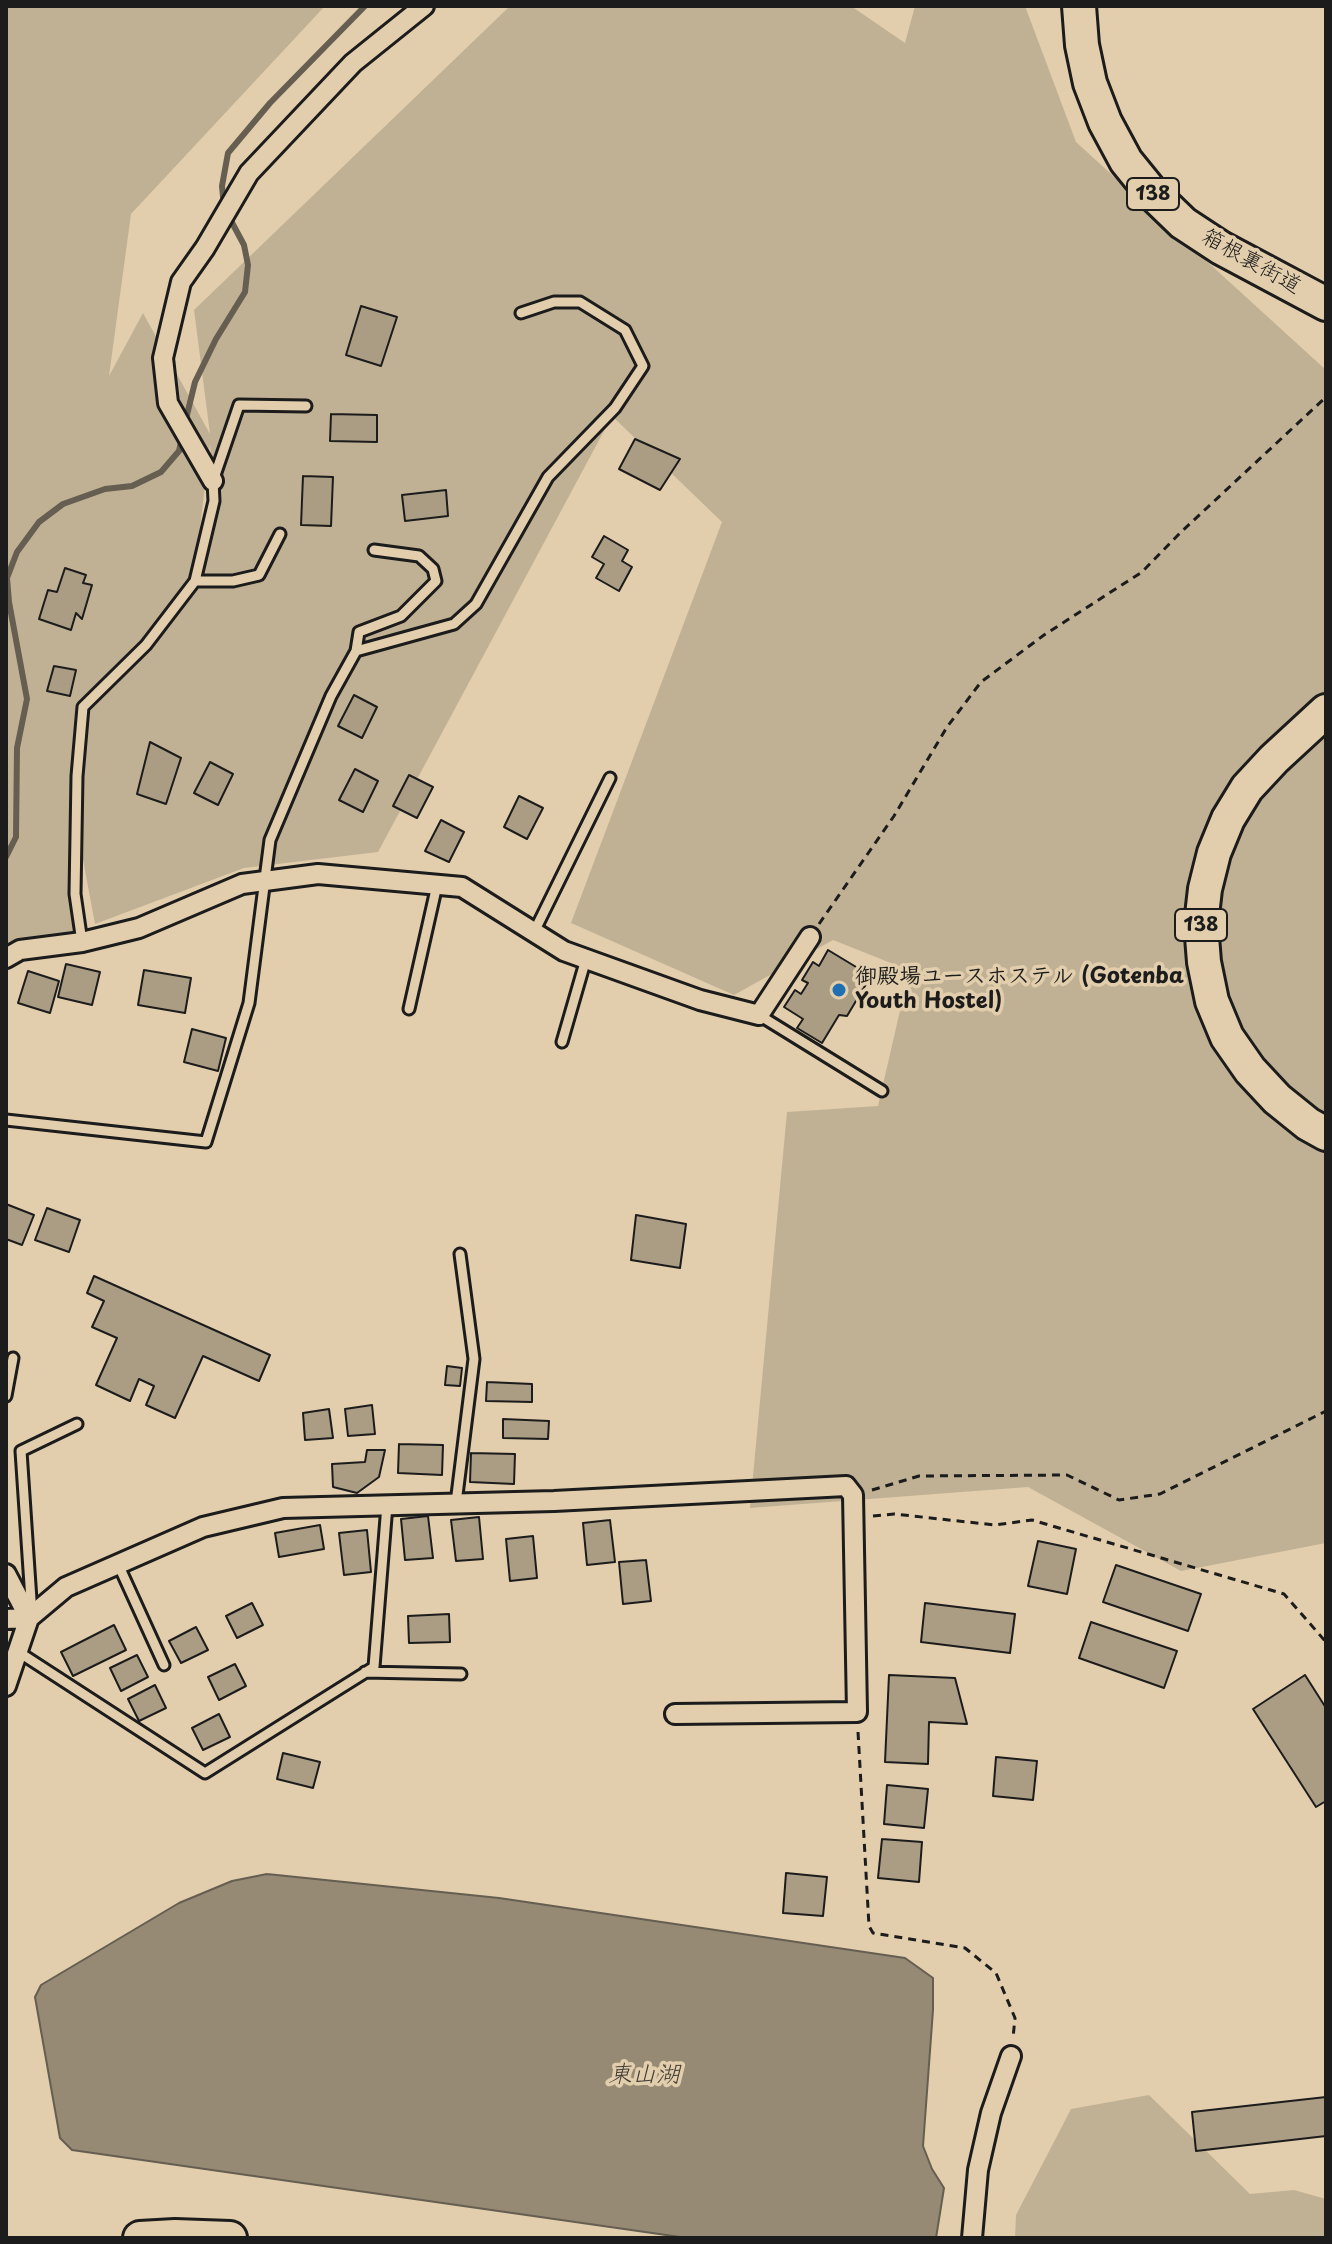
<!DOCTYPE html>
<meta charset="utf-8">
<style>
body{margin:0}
#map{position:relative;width:1332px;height:2244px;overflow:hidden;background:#e2ceac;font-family:"Playpen Sans",sans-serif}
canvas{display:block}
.frame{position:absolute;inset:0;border:8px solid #1c1c1c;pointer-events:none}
</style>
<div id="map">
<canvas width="1332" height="2244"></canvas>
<div class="frame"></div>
</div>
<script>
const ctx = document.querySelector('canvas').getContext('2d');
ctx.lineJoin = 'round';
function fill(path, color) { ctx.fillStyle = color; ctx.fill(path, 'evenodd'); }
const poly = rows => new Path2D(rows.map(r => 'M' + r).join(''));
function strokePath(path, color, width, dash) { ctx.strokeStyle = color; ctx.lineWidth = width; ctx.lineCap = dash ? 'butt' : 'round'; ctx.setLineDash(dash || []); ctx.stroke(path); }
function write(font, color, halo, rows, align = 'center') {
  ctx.font = font + ' "Playpen Sans","Klee One",sans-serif'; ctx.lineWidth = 7; ctx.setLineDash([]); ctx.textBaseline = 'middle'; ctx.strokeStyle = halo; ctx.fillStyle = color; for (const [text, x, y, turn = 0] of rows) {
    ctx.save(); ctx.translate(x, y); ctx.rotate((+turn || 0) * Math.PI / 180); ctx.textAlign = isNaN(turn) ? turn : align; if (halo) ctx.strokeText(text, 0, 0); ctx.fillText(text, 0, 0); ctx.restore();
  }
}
fill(poly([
 [6,6,325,6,131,214,109,376,143,313,210,434,194,310,510,6,851,6,905,43,915,6,1025,6,1076,142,1326,370,1326,1543,1181,1571,1028,1487,750,1508,787,1112,878,1106,902,1002,916,973,833,940,734,995,571,923,722,522,612,416,378,852,244,868,95,924,79,838,80,929,6,960],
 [210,443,214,501,195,570,210,444],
 [1149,2095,1250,2194,1294,2190,1326,2199,1326,2238,1015,2238,1016,2215,1071,2109]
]), '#c1b194');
const water = poly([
 [267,1874,499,1898,905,1958,933,1978,933,2010,923,2146,932,2169,944,2188,936,2238,687,2238,72,2150,60,2138,35,1997,41,1985,179,1903,232,1881,267,1874]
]);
fill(water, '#968a75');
strokePath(water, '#655e51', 2);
strokePath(poly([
 [224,207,222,186,228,153,270,103,365,6],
 [185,423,195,382,216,339,245,292,248,265,244,245,229,217],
 [6,857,16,837,17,748,27,699,9,602,7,578,17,552,39,522,63,504,105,489,132,486,161,472,179,451,182,438]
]), '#655e51', 6);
const building = poly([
 [361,306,397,317,381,366,346,355,361,306],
 [331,414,377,415,377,442,330,441,331,414],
 [635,439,680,459,660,490,619,469,635,439],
 [303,476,333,477,331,526,301,525,303,476],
 [446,490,448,516,405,521,402,495,446,490],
 [604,536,628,550,622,561,632,567,619,591,596,578,604,564,592,557,604,536],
 [65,568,86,575,83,583,92,585,82,619,76,613,71,630,39,619,48,590,57,592,65,568],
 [54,666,76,670,70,696,47,691,54,666],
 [354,695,377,707,362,738,338,726,354,695],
 [150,742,181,758,166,804,137,794,150,742],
 [210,762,233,774,218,805,194,793,210,762],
 [355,769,378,781,363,812,339,800,355,769],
 [409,775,433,787,417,818,393,806,409,775],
 [519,796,543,808,527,839,504,827,519,796],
 [441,820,464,832,449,862,425,851,441,820],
 [828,950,871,976,847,1016,839,1015,822,1043,797,1028,803,1019,784,1007,795,990,801,994,808,983,802,980,813,962,819,966,828,950],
 [66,964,100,972,92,1005,58,997,66,964],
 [144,970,191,978,185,1013,138,1005,144,970],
 [28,971,59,981,50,1013,18,1003,28,971],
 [192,1029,226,1038,218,1071,184,1062,192,1029],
 [6,1204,34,1215,22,1245,6,1239,6,1204],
 [47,1208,80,1220,69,1252,35,1240,47,1208],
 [636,1215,686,1224,680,1268,631,1260,636,1215],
 [94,1276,270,1355,259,1381,203,1356,175,1418,146,1405,154,1386,139,1379,130,1401,96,1385,117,1338,92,1327,104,1301,87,1293,94,1276],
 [447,1366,462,1368,460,1386,445,1385,447,1366],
 [487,1382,532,1384,532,1402,486,1401,487,1382],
 [372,1405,375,1434,348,1436,345,1409,372,1405],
 [329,1409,333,1438,305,1440,303,1413,329,1409],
 [503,1419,549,1421,548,1439,503,1438,503,1419],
 [399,1444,443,1445,442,1475,398,1473,399,1444],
 [367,1450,385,1450,379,1477,357,1493,333,1487,332,1464,365,1462,367,1450],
 [471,1453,515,1454,514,1484,470,1482,471,1453],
 [428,1516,433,1558,405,1560,401,1519,428,1516],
 [479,1517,483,1559,456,1561,451,1520,479,1517],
 [610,1520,615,1562,587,1565,583,1523,610,1520],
 [320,1525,324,1549,279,1557,275,1533,320,1525],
 [367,1530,371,1572,344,1575,339,1533,367,1530],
 [533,1536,537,1578,510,1581,506,1539,533,1536],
 [1038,1541,1076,1549,1067,1594,1028,1586,1038,1541],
 [646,1560,651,1601,623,1604,619,1562,646,1560],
 [1116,1565,1201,1594,1188,1631,1103,1602,1116,1565],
 [252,1603,263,1625,237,1638,226,1616,252,1603],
 [925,1603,1015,1614,1010,1653,921,1642,925,1603],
 [449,1614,450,1642,409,1643,408,1616,449,1614],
 [1091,1622,1177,1651,1164,1688,1079,1658,1091,1622],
 [114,1625,126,1650,73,1676,61,1652,114,1625],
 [196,1627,208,1650,181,1663,169,1641,196,1627],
 [137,1655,148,1677,121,1691,110,1668,137,1655],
 [235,1664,246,1686,219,1700,208,1677,235,1664],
 [889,1675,955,1678,967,1724,929,1722,928,1764,885,1762,889,1675],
 [1305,1675,1326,1708,1326,1801,1316,1807,1253,1709,1305,1675],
 [155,1685,166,1708,139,1721,128,1699,155,1685],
 [219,1714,230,1737,203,1750,192,1728,219,1714],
 [283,1753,320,1762,313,1788,277,1779,283,1753],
 [996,1757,1037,1761,1033,1800,993,1796,996,1757],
 [887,1785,928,1789,924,1828,884,1824,887,1785],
 [882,1839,922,1842,919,1882,878,1878,882,1839],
 [786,1873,827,1877,823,1916,783,1913,786,1873],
 [1326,2097,1326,2136,1196,2151,1192,2112,1326,2097]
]);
fill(building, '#ab9c84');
strokePath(building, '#1c1c1c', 2);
const lane = poly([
 [195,581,233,581,259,575,280,534],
 [356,651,359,632,401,616,436,581,433,569,419,556,374,550],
 [534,932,610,778],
 [82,942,75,894,77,776,83,707,146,645,195,581,214,501,213,481,239,405,306,406],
 [409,1009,437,885],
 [759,1015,882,1091],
 [562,1042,586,959],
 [6,1120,206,1142,249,1003,270,840,331,696,356,651,454,624,476,604,548,477,615,408,643,366,625,330,580,302,554,302,521,313],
 [6,1396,13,1358],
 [456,1503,474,1359,460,1254],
 [118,1564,164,1665],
 [32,1615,21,1451,77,1424],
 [17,1651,205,1773,374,1667,387,1505],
 [365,1672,461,1674]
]);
const street = poly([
 [213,481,168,403,163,358,181,282,205,248,249,173,353,63,424,6],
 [6,958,20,950,82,942,139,928,242,884,318,874,462,887,564,951,700,1000,759,1015,810,937],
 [6,1574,29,1618],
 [6,1619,29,1618],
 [6,1686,29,1618,66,1587,203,1527,283,1508,554,1501,846,1486,853,1495,857,1712,675,1714],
 [972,2238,978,2170,991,2113,1011,2056]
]);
const highway = poly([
 [1079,6,1082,45,1090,83,1105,122,1126,161,1152,193,1183,223,1221,248,1326,304],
 [1326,711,1274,759,1247,788,1228,819,1214,853,1205,889,1201,924,1204,962,1212,1001,1227,1037,1250,1070,1277,1099,1308,1124,1326,1134],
 [140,2238,175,2236,230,2238]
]);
strokePath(lane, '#1c1c1c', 15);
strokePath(street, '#1c1c1c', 24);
strokePath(highway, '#1c1c1c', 38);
strokePath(poly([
 [819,924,894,816,947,727,981,682,1044,635,1142,572,1180,533,1326,397],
 [872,1490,919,1476,1067,1475,1119,1500,1160,1494,1326,1411],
 [873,1516,894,1514,995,1525,1032,1520,1284,1594,1326,1642],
 [858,1732,869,1926,873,1933,965,1948,996,1973,1015,2018,1013,2038]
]), '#1c1c1c', 3, [8, 6]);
strokePath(lane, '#e2ceac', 9);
strokePath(street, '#e2ceac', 18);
strokePath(highway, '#e2ceac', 32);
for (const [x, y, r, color] of [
 [839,990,8,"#1f6fb2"]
]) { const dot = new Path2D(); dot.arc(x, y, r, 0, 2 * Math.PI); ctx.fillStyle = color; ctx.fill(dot); strokePath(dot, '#e2ceac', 3); }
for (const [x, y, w] of [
 [1153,194,52],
 [1201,925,52]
]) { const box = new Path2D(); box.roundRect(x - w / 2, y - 16, w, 32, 6); ctx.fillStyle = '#e2ceac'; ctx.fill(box); strokePath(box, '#1c1c1c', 2); }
write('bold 20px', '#1c1c1c', null, [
 ["138",1153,194],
 ["138",1201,925]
]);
write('22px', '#1c1c1c', '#e2ceac', [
 ["箱根裏街道",1251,262,29]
]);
write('bold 22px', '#1c1c1c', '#e2ceac', [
 ["御殿場ユースホステル (Gotenba",855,977],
 ["Youth Hostel)",855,1002]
], 'left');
write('italic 24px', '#413d37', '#e2ceac', [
 ["東山湖",644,2075]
]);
</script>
